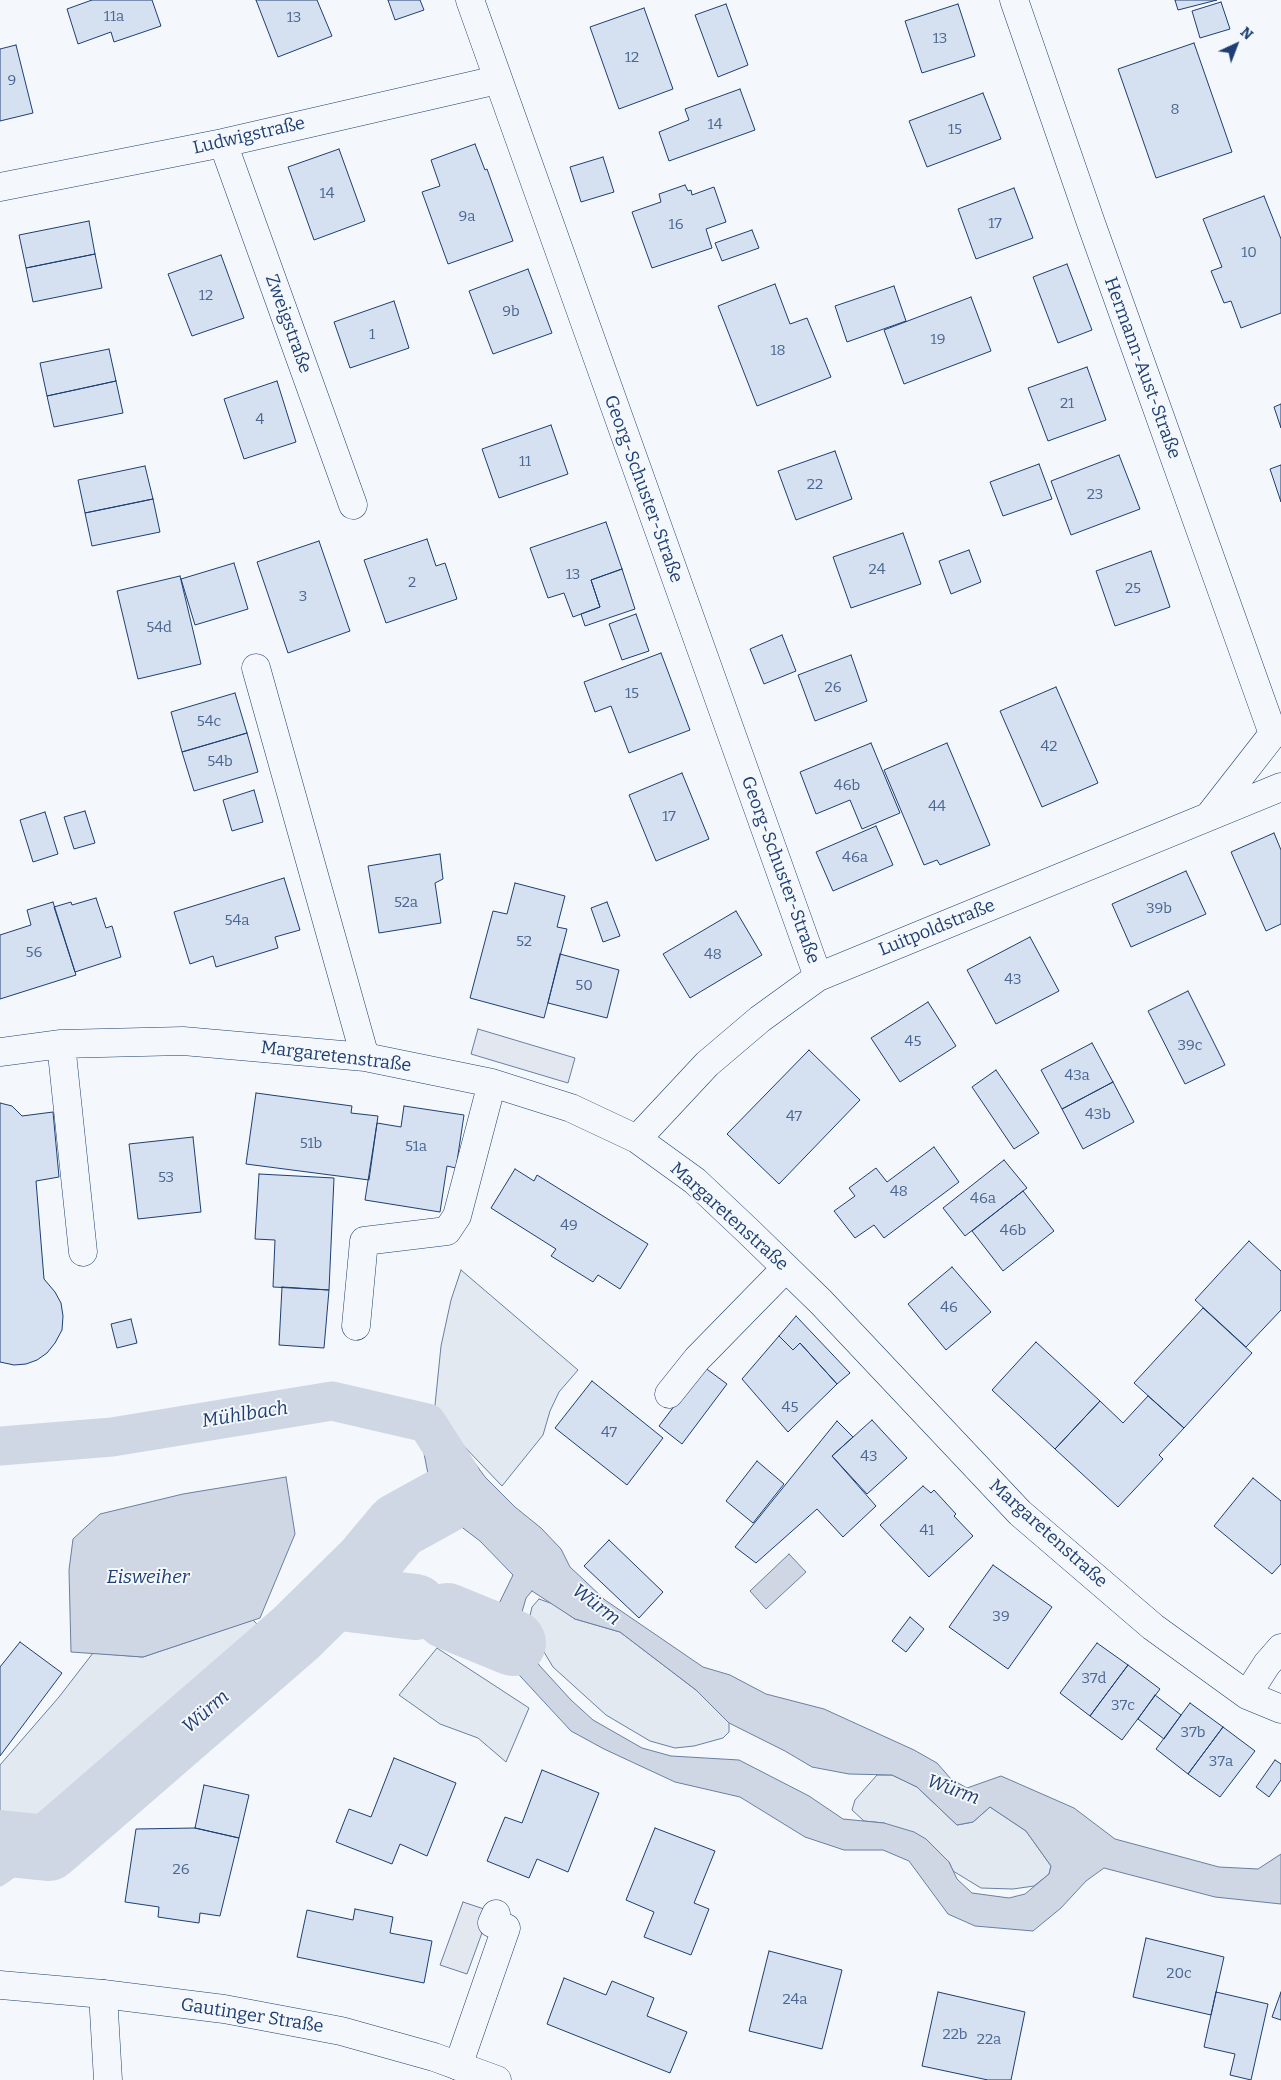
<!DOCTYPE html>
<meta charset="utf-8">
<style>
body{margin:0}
#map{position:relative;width:1281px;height:2080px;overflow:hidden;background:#f4f7fb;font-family:Bitter,serif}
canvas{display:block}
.north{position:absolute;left:1211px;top:20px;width:50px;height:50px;-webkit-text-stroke:4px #f4f7fb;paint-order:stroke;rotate:43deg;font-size:14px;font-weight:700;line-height:20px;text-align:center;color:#1d3f73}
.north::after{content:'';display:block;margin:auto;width:18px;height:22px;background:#1d3f73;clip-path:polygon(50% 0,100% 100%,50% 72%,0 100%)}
</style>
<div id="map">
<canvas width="1281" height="2080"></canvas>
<div class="north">N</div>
</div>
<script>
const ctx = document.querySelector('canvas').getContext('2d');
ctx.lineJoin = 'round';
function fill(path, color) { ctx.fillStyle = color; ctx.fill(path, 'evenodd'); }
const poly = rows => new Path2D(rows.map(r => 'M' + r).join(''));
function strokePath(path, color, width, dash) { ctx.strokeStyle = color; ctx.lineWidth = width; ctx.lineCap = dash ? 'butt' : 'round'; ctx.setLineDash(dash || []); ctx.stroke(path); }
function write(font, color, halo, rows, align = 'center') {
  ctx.font = font + ' Bitter,serif'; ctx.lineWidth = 4; ctx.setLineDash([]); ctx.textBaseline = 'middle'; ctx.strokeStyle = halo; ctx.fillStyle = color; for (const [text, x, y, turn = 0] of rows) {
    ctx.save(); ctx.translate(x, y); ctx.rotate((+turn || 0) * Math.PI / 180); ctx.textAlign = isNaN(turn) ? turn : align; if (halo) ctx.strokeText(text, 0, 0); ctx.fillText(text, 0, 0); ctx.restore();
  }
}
const green = poly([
 [461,1270,578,1370,559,1392,550,1411,543,1435,502,1486,434,1415,441,1346,451,1300,461,1270],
 [539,1599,553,1604,575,1619,620,1632,696,1690,729,1723,729,1732,723,1738,694,1746,675,1748,650,1741,606,1715,553,1667,541,1647,529,1620,532,1607,539,1599],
 [253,1620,268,1635,265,1655,230,1684,214,1688,176,1717,125,1768,79,1792,31,1827,0,1833,0,1765,59,1697,93,1653,143,1657,253,1620],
 [437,1648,529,1708,506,1762,478,1738,440,1724,399,1695,437,1648],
 [877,1775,892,1775,917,1787,957,1825,973,1822,990,1807,1026,1831,1051,1866,1049,1874,1034,1886,1013,1889,981,1888,953,1871,949,1862,884,1823,864,1821,852,1810,855,1800,877,1775]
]);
fill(green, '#e3e9f0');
strokePath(green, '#687fa3', 1);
const parking = poly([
 [478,1029,575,1058,568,1083,471,1054,478,1029],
 [463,1902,490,1911,467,1974,440,1965,463,1902]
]);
fill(parking, '#e3e8f0');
strokePath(parking, '#687fa3', 1);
const water = poly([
 [438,1427,458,1440,485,1477,515,1507,541,1528,561,1549,570,1567,585,1581,605,1600,703,1667,730,1675,766,1694,824,1709,914,1750,937,1763,951,1779,967,1788,1001,1776,1074,1808,1115,1839,1219,1867,1258,1869,1281,1854,1281,1904,1215,1897,1104,1868,1086,1881,1061,1908,1033,1931,975,1926,948,1914,909,1861,883,1850,844,1850,805,1837,740,1797,675,1782,604,1749,571,1731,509,1664,477,1637,478,1625,490,1622,513,1575,480,1541,455,1522,422,1545,400,1573,379,1563,362,1543,399,1500,428,1474,422,1443,438,1427],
 [532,1591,575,1619,620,1632,696,1690,729,1723,785,1751,812,1767,849,1774,892,1775,917,1787,957,1825,973,1822,990,1807,1026,1831,1051,1866,1049,1874,1025,1894,1009,1898,972,1893,957,1879,949,1862,926,1839,914,1832,884,1823,843,1819,809,1796,739,1760,671,1756,642,1748,593,1720,571,1700,539,1665,525,1637,522,1612,526,1598,532,1591],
 [286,1477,295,1534,260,1618,143,1657,71,1652,69,1570,73,1539,100,1514,183,1494,286,1477],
 [789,1554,806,1572,766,1609,750,1591,789,1554]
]);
fill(water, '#cfd7e4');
strokePath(water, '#687fa3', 1);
strokePath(poly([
 [0,1881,48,1848]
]), '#cfd7e4', 11);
strokePath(poly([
 [0,1446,112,1437,332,1401,427,1423,460,1475]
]), '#cfd7e4', 39);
strokePath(poly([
 [333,1597,415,1607],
 [447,1616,513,1643],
 [0,1843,48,1848,296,1633,367,1563,398,1526,445,1500]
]), '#cfd7e4', 66);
const building = poly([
 [92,0,152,0,161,26,114,42,111,32,78,44,67,9,92,0],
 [256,0,317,0,332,36,278,57,256,0],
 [388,0,420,0,424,10,395,20,388,0],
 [1175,0,1217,0,1178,10,1175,0],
 [1221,2,1230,29,1200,38,1192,11,1221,2],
 [726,4,748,65,718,77,695,15,726,4],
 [958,4,975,56,922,73,905,21,958,4],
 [644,8,673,89,619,109,590,27,644,8],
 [1194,43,1232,152,1156,178,1118,69,1194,43],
 [16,45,33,113,0,121,0,49,16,45],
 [740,89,755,130,669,161,659,132,689,120,685,109,740,89],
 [983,93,1001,139,927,167,909,121,983,93],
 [475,144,485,170,487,169,513,241,448,264,422,192,440,186,431,160,475,144],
 [339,149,365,221,314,240,288,167,339,149],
 [603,157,614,192,581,202,570,167,603,157],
 [685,185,688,191,691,190,692,195,714,187,726,222,706,229,712,248,652,268,632,212,661,202,659,194,685,185],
 [1014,188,1033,238,976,259,958,209,1014,188],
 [1264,196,1281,239,1281,313,1241,328,1231,301,1224,303,1211,271,1222,267,1203,219,1264,196],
 [89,221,95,254,26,268,19,235,89,221],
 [752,230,759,248,722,261,715,243,752,230],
 [95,254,102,288,33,302,26,268,95,254],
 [221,255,244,318,192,336,168,274,221,255],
 [1067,264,1092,330,1058,343,1033,277,1067,264],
 [528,269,552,333,493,354,469,291,528,269],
 [775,284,790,324,807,318,831,377,757,406,718,306,775,284],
 [894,286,906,321,847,342,835,306,894,286],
 [971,297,991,351,904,384,884,330,971,297],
 [394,301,409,348,350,368,334,322,394,301],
 [109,349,116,381,47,396,40,363,109,349],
 [1087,367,1106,420,1048,441,1028,388,1087,367],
 [116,381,123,413,54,427,47,396,116,381],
 [277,381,296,442,244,459,224,399,277,381],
 [1281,404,1281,428,1274,407,1281,404],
 [551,425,568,474,499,498,482,449,551,425],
 [835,451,852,499,796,520,778,471,835,451],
 [1119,455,1140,509,1071,535,1051,481,1119,455],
 [1039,464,1052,499,1003,516,990,482,1039,464],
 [1281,465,1281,502,1270,469,1281,465],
 [145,466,153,499,85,513,78,480,145,466],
 [153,499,160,532,92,546,85,513,153,499],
 [606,522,622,569,591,580,600,607,573,617,564,593,548,598,530,548,606,522],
 [903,533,921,584,851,608,833,557,903,533],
 [427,539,436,566,445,563,457,599,386,623,364,560,427,539],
 [319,541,350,631,288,653,257,562,319,541],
 [969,550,981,582,951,594,939,561,969,550],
 [1151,551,1170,607,1115,626,1096,571,1151,551],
 [234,563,248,609,195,625,181,579,234,563],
 [622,569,635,609,585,626,581,614,600,607,591,580,622,569],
 [180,576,201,664,138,679,117,591,180,576],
 [636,614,649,651,622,660,609,624,636,614],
 [782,635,796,671,764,684,750,649,782,635],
 [661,653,690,730,629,753,611,706,595,712,584,682,661,653],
 [851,655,867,701,815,721,798,675,851,655],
 [1056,687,1098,783,1042,807,1000,711,1056,687],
 [235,693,247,733,182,752,171,712,235,693],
 [247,733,258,772,194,791,182,752,247,733],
 [871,743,900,813,862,829,850,800,816,814,800,772,871,743],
 [947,743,990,845,940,865,937,860,924,865,884,770,947,743],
 [682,773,709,839,656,861,629,795,682,773],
 [254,790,263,822,232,831,223,800,254,790],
 [85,811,95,843,74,849,64,817,85,811],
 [45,812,58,854,33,862,20,820,45,812],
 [876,826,893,865,833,891,816,852,876,826],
 [1274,833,1281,850,1281,924,1266,931,1231,852,1274,833],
 [440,854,443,879,435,883,441,923,379,933,368,866,440,854],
 [1186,871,1206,914,1131,947,1112,904,1186,871],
 [284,878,300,930,275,937,278,948,216,967,213,956,190,964,174,912,284,878],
 [515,883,565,896,557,927,567,929,544,1018,470,998,493,911,507,914,515,883],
 [96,898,106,928,112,926,121,957,75,972,54,907,71,902,72,905,96,898],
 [53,902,76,975,0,999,0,935,31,925,27,910,53,902],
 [607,902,620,936,603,942,591,908,607,902],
 [736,911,762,955,690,998,663,954,736,911],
 [1030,937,1059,991,996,1024,967,970,1030,937],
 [560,954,619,970,607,1018,548,1003,560,954],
 [1188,991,1225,1065,1185,1084,1148,1011,1188,991],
 [928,1002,956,1046,900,1082,871,1038,928,1002],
 [1092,1043,1113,1082,1062,1109,1041,1070,1092,1043],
 [809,1050,860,1100,779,1184,727,1134,809,1050],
 [996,1070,1039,1133,1014,1149,972,1087,996,1070],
 [1113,1082,1134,1122,1083,1149,1062,1109,1113,1082],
 [256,1093,352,1106,351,1113,378,1116,369,1180,246,1164,256,1093],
 [0,1103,12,1106,22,1116,53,1112,59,1177,36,1181,44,1279,55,1292,61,1303,63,1316,62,1330,55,1343,47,1353,37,1360,26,1364,14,1365,0,1362,0,1103],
 [404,1106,464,1115,456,1168,447,1166,440,1212,365,1200,377,1123,401,1127,404,1106],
 [193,1137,201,1212,138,1219,129,1144,193,1137],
 [934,1147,959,1182,884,1238,874,1225,855,1238,834,1211,855,1196,849,1188,876,1168,887,1182,934,1147],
 [1004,1160,1027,1188,965,1236,943,1208,1004,1160],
 [515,1169,534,1181,537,1175,648,1244,620,1289,598,1275,593,1282,551,1256,556,1249,491,1208,515,1169],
 [259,1174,334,1178,329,1290,273,1287,275,1240,255,1239,259,1174],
 [1023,1191,1054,1231,1003,1271,972,1231,1023,1191],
 [1249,1241,1281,1271,1281,1310,1246,1347,1195,1300,1249,1241],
 [952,1267,991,1312,946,1350,908,1304,952,1267],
 [282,1287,329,1290,324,1348,279,1345,282,1287],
 [1203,1308,1252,1353,1184,1428,1134,1383,1203,1308],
 [796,1316,850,1373,837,1384,800,1343,793,1350,779,1336,796,1316],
 [131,1319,137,1343,117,1348,111,1324,131,1319],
 [779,1336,793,1350,800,1343,837,1384,788,1432,742,1379,779,1336],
 [1036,1342,1100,1401,1055,1449,992,1390,1036,1342],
 [704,1367,727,1384,682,1444,659,1426,704,1367],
 [592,1381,663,1438,627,1485,555,1428,592,1381],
 [1148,1396,1184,1428,1159,1455,1163,1459,1118,1507,1055,1449,1100,1401,1123,1423,1148,1396],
 [872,1420,907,1458,867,1494,832,1456,872,1420],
 [837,1421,853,1437,832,1456,876,1506,843,1537,817,1509,756,1563,735,1547,837,1421],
 [757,1461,784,1484,753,1523,726,1501,757,1461],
 [1253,1478,1281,1501,1281,1564,1272,1574,1214,1526,1253,1478],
 [923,1486,931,1493,934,1490,956,1514,954,1516,973,1536,929,1577,880,1525,923,1486],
 [609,1540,663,1592,639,1618,584,1566,609,1540],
 [993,1565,1052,1607,1008,1669,949,1627,993,1565],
 [910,1617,924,1629,906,1652,892,1641,910,1617],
 [20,1642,62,1673,0,1756,0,1667,20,1642],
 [1097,1643,1128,1665,1090,1716,1060,1693,1097,1643],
 [1128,1665,1160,1689,1122,1740,1090,1716,1128,1665],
 [1155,1695,1181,1715,1164,1739,1138,1719,1155,1695],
 [1190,1703,1223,1727,1188,1774,1156,1749,1190,1703],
 [1223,1727,1255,1751,1220,1797,1188,1774,1223,1727],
 [394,1758,456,1783,427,1856,400,1844,392,1864,336,1842,349,1809,371,1817,394,1758],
 [1275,1760,1281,1764,1281,1780,1269,1797,1256,1787,1275,1760],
 [542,1770,599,1793,568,1872,537,1859,529,1878,487,1861,505,1817,522,1823,542,1770],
 [204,1785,249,1795,239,1838,195,1828,204,1785],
 [195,1828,239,1838,220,1916,200,1913,199,1923,158,1917,159,1907,125,1902,136,1829,195,1828],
 [655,1828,715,1851,694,1903,709,1909,691,1955,644,1937,654,1912,626,1900,655,1828],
 [355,1909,393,1917,390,1933,432,1941,424,1983,297,1957,307,1910,353,1920,355,1909],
 [1146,1938,1224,1957,1211,2015,1133,1997,1146,1938],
 [769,1951,842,1970,822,2049,749,2031,769,1951],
 [564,1978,606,1995,612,1981,654,1998,647,2016,687,2032,670,2073,547,2024,564,1978],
 [938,1992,1025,2012,1011,2080,988,2080,922,2066,938,1992],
 [1216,1992,1268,2004,1251,2080,1230,2075,1235,2054,1204,2047,1216,1992],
 [1281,1992,1281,2020,1272,2017,1281,1992]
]);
fill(building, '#d5e0f0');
strokePath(building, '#1d3f73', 1);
const minor = poly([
 [470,0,818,977],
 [1014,0,1091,223,1273,734,1209,816],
 [223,143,353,505],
 [0,187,223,143,497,80],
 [256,668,365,1057],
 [61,1044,83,1252],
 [0,1052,61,1044,183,1041,365,1057,492,1083,571,1108,637,1139,695,1181,748,1231,821,1302,1020,1513,1153,1627,1247,1695,1281,1709],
 [637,1139,707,1064,760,1019,818,977,1281,787],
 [356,1326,364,1241,447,1231,457,1216,492,1083],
 [669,1394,697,1359,786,1268],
 [1247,1695,1267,1664,1281,1648],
 [103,1994,108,2080],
 [458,2066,506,1928,492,1923,496,1914]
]);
const major = poly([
 [0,1985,103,1994,224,2009,341,2031,434,2057,497,2080]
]);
strokePath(minor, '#1d3f73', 29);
strokePath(major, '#1d3f73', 29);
strokePath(minor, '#f4f7fb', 28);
strokePath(major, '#f4f7fb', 28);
write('15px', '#4b6792', null, [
 ["11a",114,17],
 ["13",294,18],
 ["13",940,39],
 ["12",632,58],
 ["9",12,81],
 ["8",1175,110],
 ["14",715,125],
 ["15",955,130],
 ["14",327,194],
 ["9a",467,217],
 ["17",995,224],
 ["16",676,225],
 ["10",1249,253],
 ["12",206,296],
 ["9b",511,312],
 ["1",372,335],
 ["19",938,340],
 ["18",778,351],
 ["21",1067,404],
 ["4",260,420],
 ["11",525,462],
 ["22",815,485],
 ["23",1095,495],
 ["24",877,570],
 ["13",573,575],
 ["2",412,583],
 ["25",1133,589],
 ["3",303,597],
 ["54d",159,628],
 ["26",833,688],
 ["15",632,694],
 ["54c",209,722],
 ["42",1049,747],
 ["54b",220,762],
 ["46b",847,786],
 ["44",937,807],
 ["17",669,817],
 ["46a",855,858],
 ["52a",406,903],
 ["39b",1159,909],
 ["54a",237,921],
 ["52",524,942],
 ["56",34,953],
 ["48",713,955],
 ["43",1013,980],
 ["50",584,986],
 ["45",913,1042],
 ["39c",1190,1046],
 ["43a",1077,1076],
 ["43b",1098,1115],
 ["47",794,1117],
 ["51b",311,1144],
 ["51a",416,1147],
 ["53",166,1178],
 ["48",899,1192],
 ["46a",983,1199],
 ["49",569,1226],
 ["46b",1013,1231],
 ["46",949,1308],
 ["45",790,1408],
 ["47",609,1433],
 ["43",869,1457],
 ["41",927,1531],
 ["39",1001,1617],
 ["37d",1094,1679],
 ["37c",1123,1706],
 ["37b",1193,1733],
 ["37a",1221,1762],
 ["26",181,1870],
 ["20c",1179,1974],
 ["24a",795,2000],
 ["22b",955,2035],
 ["22a",989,2040]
]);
write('18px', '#1d3f73', '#f4f7fb', [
 ["Ludwigstraße",249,136,-13],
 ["Zweigstraße",288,324,70],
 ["Hermann-Aust-Straße",1142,368,70],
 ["Georg-Schuster-Straße",643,489,70],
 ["Georg-Schuster-Straße",780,870,70],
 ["Luitpoldstraße",937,928,-22],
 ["Margaretenstraße",336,1057,7],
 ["Margaretenstraße",729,1217,42],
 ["Margaretenstraße",1048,1534,42],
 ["Gautinger Straße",252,2016,9]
]);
write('italic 19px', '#1d3f73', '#f4f7fb', [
 ["Mühlbach",245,1415,-9],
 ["Eisweiher",148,1578],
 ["Würm",596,1605,37],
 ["Würm",206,1712,-41],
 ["Würm",953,1790,20]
]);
</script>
